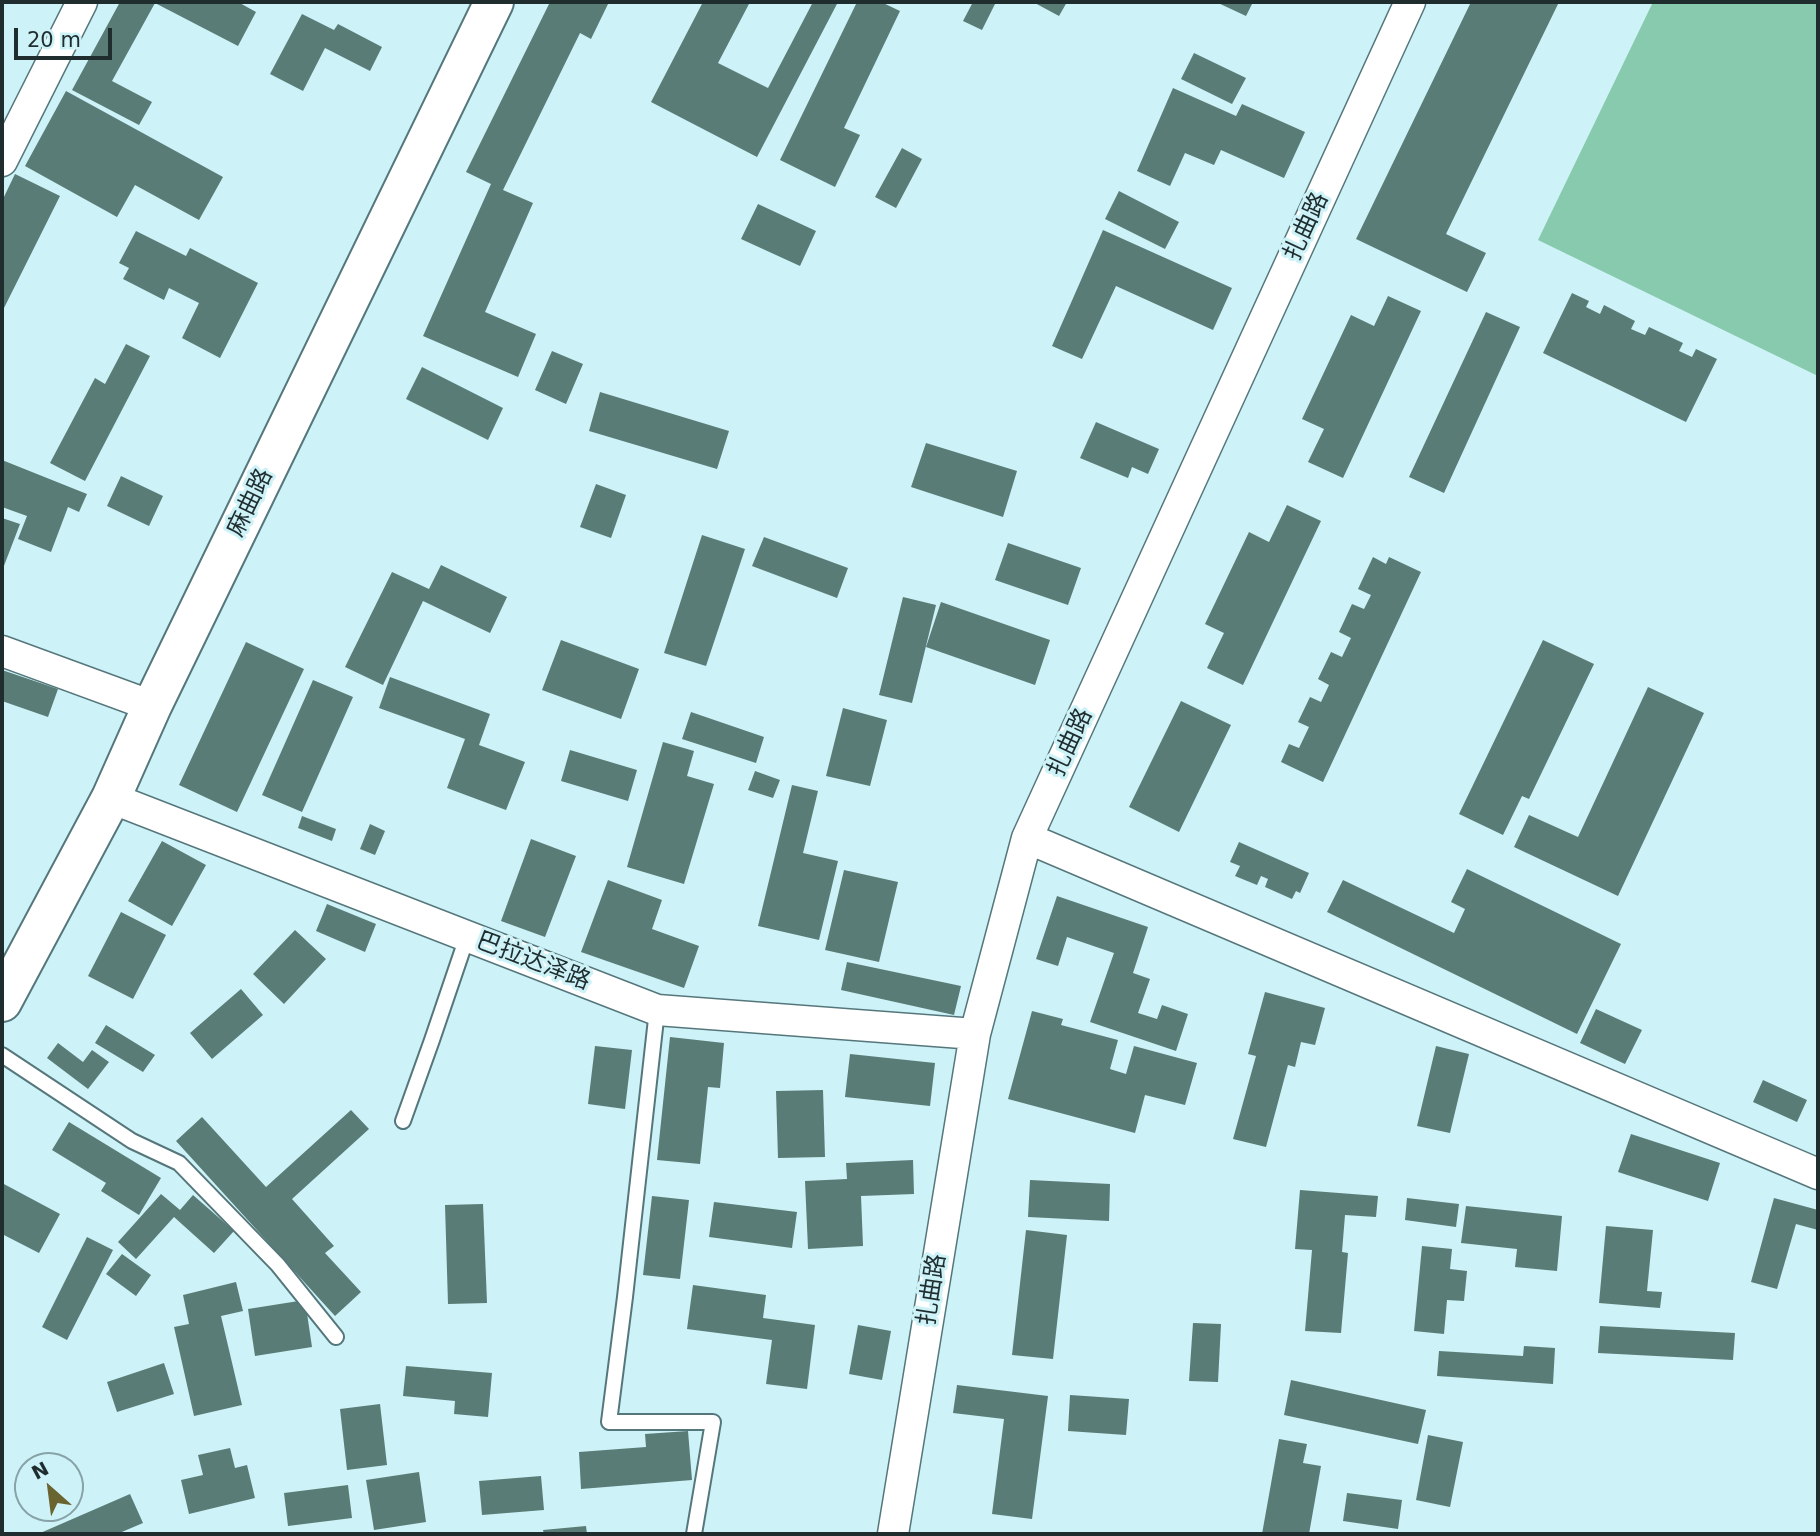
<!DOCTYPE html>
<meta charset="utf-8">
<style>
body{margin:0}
#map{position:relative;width:1820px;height:1536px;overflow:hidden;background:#cdf2f7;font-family:"DejaVu Sans",sans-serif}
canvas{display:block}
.frame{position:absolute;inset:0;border:4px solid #1f2d2f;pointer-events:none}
.north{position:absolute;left:14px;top:1452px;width:70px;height:70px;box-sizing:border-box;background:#cdf2f7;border:2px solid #87a3a7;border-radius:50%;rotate:332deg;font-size:19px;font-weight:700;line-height:28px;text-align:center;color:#1f2d2f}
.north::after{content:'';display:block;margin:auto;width:24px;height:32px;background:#6a6431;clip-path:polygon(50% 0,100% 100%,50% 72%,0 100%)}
.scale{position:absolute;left:14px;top:28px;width:98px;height:32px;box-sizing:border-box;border:4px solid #1f2d2f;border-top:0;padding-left:9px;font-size:21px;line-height:24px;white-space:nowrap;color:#1f2d2f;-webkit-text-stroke:5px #cdf2f7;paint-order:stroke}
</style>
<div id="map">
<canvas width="1820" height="1536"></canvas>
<div class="frame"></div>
<div class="north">N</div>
<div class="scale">20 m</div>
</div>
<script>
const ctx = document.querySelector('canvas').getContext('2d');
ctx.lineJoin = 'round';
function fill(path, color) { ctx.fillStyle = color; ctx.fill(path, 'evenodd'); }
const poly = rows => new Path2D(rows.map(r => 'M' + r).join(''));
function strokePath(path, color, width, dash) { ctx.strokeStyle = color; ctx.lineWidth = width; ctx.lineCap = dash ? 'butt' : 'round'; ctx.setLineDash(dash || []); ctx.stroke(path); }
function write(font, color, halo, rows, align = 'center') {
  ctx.font = font + ' "DejaVu Sans","Noto Sans SC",sans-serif'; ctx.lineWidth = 6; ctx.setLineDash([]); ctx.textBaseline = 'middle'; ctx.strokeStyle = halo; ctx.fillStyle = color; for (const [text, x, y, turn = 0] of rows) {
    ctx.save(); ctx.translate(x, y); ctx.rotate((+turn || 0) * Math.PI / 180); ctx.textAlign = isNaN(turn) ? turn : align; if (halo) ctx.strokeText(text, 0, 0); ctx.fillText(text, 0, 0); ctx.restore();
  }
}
fill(poly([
 [1653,2,1818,2,1818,376,1538,240]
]), '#88caad');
fill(poly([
 [120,2,238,2,256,12,238,46,155,3,112,81,152,102,139,125,72,90],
 [550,2,609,2,591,39,580,33,503,190,533,203,485,312,536,334,518,377,423,336,491,184,466,172],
 [703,2,750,2,718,63,768,88,813,2,838,2,757,157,651,102],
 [857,2,881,2,900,11,844,128,860,135,835,187,780,160],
 [973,2,996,2,982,30,963,21],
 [1033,2,1067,2,1059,16],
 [1216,2,1253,2,1246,16],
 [1471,2,1559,2,1446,234,1486,253,1467,292,1356,239],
 [302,14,334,30,338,24,382,47,370,71,325,48,303,91,270,74],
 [1194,53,1246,78,1232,104,1181,79],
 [1173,88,1236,116,1242,104,1305,132,1284,178,1221,150,1214,165,1185,153,1170,186,1137,171],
 [66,91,223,177,199,220,135,185,117,217,25,166],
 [902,148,922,159,896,208,875,197],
 [15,174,60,196,2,312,2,201],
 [1119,191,1179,222,1165,249,1105,219],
 [758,204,816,231,800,266,741,239],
 [1103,230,1232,288,1213,330,1116,286,1082,359,1052,346],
 [136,231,186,256,190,248,258,283,220,358,182,338,199,303,169,288,164,300,123,279,129,268,119,263],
 [1572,293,1589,301,1586,307,1600,314,1604,305,1635,321,1631,329,1645,335,1649,327,1683,343,1679,351,1692,357,1696,349,1717,359,1686,422,1543,353],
 [1388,296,1421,311,1343,478,1308,462,1324,429,1302,419,1351,315,1374,326],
 [1486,312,1520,327,1444,493,1409,477],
 [126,344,150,356,85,481,50,463,95,378,105,384],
 [552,351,583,364,566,404,535,390],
 [422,367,503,408,488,440,406,399],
 [600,392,729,431,717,469,589,431],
 [1096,422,1159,449,1148,474,1132,467,1128,478,1080,458],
 [926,443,1017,471,1003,517,911,487],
 [2,460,87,494,79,512,68,507,51,552,18,539,27,516,2,507],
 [121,476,163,496,149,526,107,506],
 [596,484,626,495,611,538,580,527],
 [1287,505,1321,521,1243,685,1207,668,1224,633,1205,624,1249,532,1269,542],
 [2,518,20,524,2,571],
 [702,535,745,549,706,666,664,653],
 [764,537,848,568,837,598,752,566],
 [1008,543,1081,568,1068,605,995,580],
 [1373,557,1386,564,1389,557,1421,572,1323,782,1281,762,1289,744,1299,748,1309,727,1298,722,1310,697,1321,702,1329,685,1318,679,1331,652,1342,657,1351,638,1339,632,1352,604,1364,609,1371,595,1358,589],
 [441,565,507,597,490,633,423,601,383,685,345,667,392,572,429,589],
 [903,597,936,605,912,703,879,695],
 [941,602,1050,640,1035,685,926,647],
 [561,640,639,669,621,719,542,690],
 [1543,640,1594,664,1529,799,1522,796,1503,835,1459,814],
 [246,642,304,669,237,812,179,785],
 [2,670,58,689,48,717,2,701],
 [390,677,490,714,479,745,525,762,506,810,447,788,465,739,379,708],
 [313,680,353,697,302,812,262,795],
 [1648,687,1704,713,1618,896,1514,847,1529,815,1578,837],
 [1181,701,1231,725,1179,832,1129,807],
 [843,708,887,720,870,786,826,776],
 [691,712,764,737,756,763,682,739],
 [663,742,694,751,687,776,714,784,684,884,627,867],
 [570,750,637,770,628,801,561,781],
 [755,771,780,780,773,798,748,790],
 [792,785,818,791,803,853,838,861,819,940,758,926],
 [302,816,336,829,332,841,298,828],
 [370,824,385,831,375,855,360,849],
 [531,839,576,856,545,937,501,921],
 [162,841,206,865,172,926,128,901],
 [1239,842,1309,873,1300,893,1296,891,1292,899,1265,887,1268,879,1261,876,1257,885,1235,876,1240,866,1230,862],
 [1467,869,1621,944,1577,1034,1327,912,1343,880,1454,933,1465,909,1451,902],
 [844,870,898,882,879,962,825,950],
 [608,880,662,900,652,929,699,946,684,988,581,952],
 [1057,896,1148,927,1133,973,1150,979,1138,1013,1157,1019,1162,1005,1188,1014,1176,1051,1090,1022,1114,953,1067,937,1058,966,1036,959],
 [327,904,376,924,365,952,316,931],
 [121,912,166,935,133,999,88,976],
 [295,930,326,959,284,1004,253,974],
 [847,962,961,986,954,1015,841,990],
 [241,989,263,1015,212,1059,190,1033],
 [1265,992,1325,1008,1315,1045,1301,1042,1295,1067,1288,1065,1266,1147,1233,1139,1256,1056,1248,1054],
 [1596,1009,1642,1030,1625,1064,1580,1043],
 [1032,1011,1063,1019,1061,1025,1118,1040,1110,1069,1126,1074,1134,1046,1197,1063,1185,1105,1145,1095,1135,1133,1008,1099],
 [106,1025,155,1055,143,1072,95,1043],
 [670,1037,724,1043,720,1088,708,1087,700,1164,657,1160],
 [58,1043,83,1062,92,1050,109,1062,88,1089,47,1058],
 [595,1046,632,1050,625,1109,588,1104],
 [1436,1046,1469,1054,1450,1133,1417,1126],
 [850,1054,935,1063,930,1106,845,1097],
 [1763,1080,1807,1100,1797,1122,1753,1102],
 [823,1090,825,1157,778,1158,776,1091],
 [351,1110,369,1129,292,1199,334,1246,325,1253,361,1292,335,1316,176,1141,202,1117,266,1187],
 [69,1122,161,1178,139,1215,101,1191,106,1183,52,1150],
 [1631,1134,1720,1163,1708,1201,1618,1172],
 [913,1160,914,1194,861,1196,863,1246,808,1249,805,1181,847,1179,846,1163],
 [1030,1180,1110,1184,1109,1221,1028,1217],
 [2,1183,60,1214,39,1253,2,1234],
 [1300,1190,1378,1196,1376,1217,1345,1215,1342,1252,1348,1253,1341,1333,1305,1331,1312,1250,1295,1249],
 [161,1194,180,1210,193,1195,234,1231,214,1253,174,1217,136,1259,118,1242],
 [652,1196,689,1200,680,1279,643,1275],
 [1407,1198,1459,1204,1456,1227,1405,1220],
 [1774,1198,1818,1210,1818,1230,1796,1224,1777,1289,1751,1282],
 [714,1202,797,1212,792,1248,709,1237],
 [483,1204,487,1303,448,1304,445,1205],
 [1466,1206,1562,1216,1557,1271,1515,1267,1517,1249,1461,1243],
 [1606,1226,1653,1230,1647,1291,1662,1292,1660,1308,1599,1303],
 [1026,1230,1067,1235,1053,1359,1012,1355],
 [87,1237,113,1250,67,1340,42,1327],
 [1422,1246,1452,1249,1450,1269,1467,1271,1464,1301,1447,1300,1444,1334,1414,1331],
 [122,1254,151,1275,136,1296,106,1274],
 [236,1282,243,1311,221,1316,242,1405,194,1416,174,1327,189,1324,183,1295],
 [693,1285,766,1295,763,1318,815,1325,807,1389,766,1384,772,1340,687,1329],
 [305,1300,312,1347,255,1356,248,1309],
 [1193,1323,1221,1324,1218,1382,1189,1381],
 [858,1325,891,1331,882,1380,849,1374],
 [1600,1326,1735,1333,1733,1360,1598,1353],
 [1524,1346,1555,1348,1553,1384,1437,1376,1439,1351,1523,1356],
 [164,1363,174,1394,117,1412,107,1382],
 [406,1366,492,1373,488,1417,454,1414,455,1401,403,1396],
 [1291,1380,1426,1410,1418,1444,1284,1415],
 [957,1385,1048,1396,1032,1519,992,1514,1004,1419,953,1413],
 [1070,1395,1129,1399,1126,1435,1068,1431],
 [380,1404,387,1465,347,1470,340,1409],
 [688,1431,692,1480,581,1489,579,1452,646,1447,645,1434],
 [1428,1435,1463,1442,1450,1507,1416,1500],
 [1279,1439,1307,1444,1303,1463,1321,1466,1309,1534,1262,1534],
 [230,1448,235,1468,247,1465,255,1498,189,1514,181,1480,203,1475,198,1455],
 [419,1472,426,1522,374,1530,366,1480],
 [541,1476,544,1510,482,1515,479,1481],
 [348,1485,352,1518,288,1526,284,1493],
 [1347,1493,1402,1500,1398,1529,1343,1521],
 [130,1494,143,1523,117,1534,38,1534],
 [586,1526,587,1534,544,1534,543,1530]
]), '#5a7c77');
const service = poly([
 [657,1010,625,1297,609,1422,713,1422,694,1534],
 [2,1055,132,1141,179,1163,278,1265,336,1337],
 [403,1121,432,1040,467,937]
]);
const minor = poly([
 [2,161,82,2],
 [2,651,152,706],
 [111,798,657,1010,975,1034],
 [1027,838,1818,1174],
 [893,1534,975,1034,1027,838,1410,2]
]);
const secondary = poly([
 [2,1002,111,798,152,706,494,2]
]);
strokePath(service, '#55777b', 18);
strokePath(minor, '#55777b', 33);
strokePath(secondary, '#55777b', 42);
strokePath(service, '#fff', 14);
strokePath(minor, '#fff', 30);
strokePath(secondary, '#fff', 38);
write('24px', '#1f2d2f', '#cdf2f7', [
 ["扎曲路",1307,227,-65],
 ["麻曲路",251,503,-64],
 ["扎曲路",1071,743,-65],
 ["巴拉达泽路",533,962,21],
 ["扎曲路",933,1290,-81]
]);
</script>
